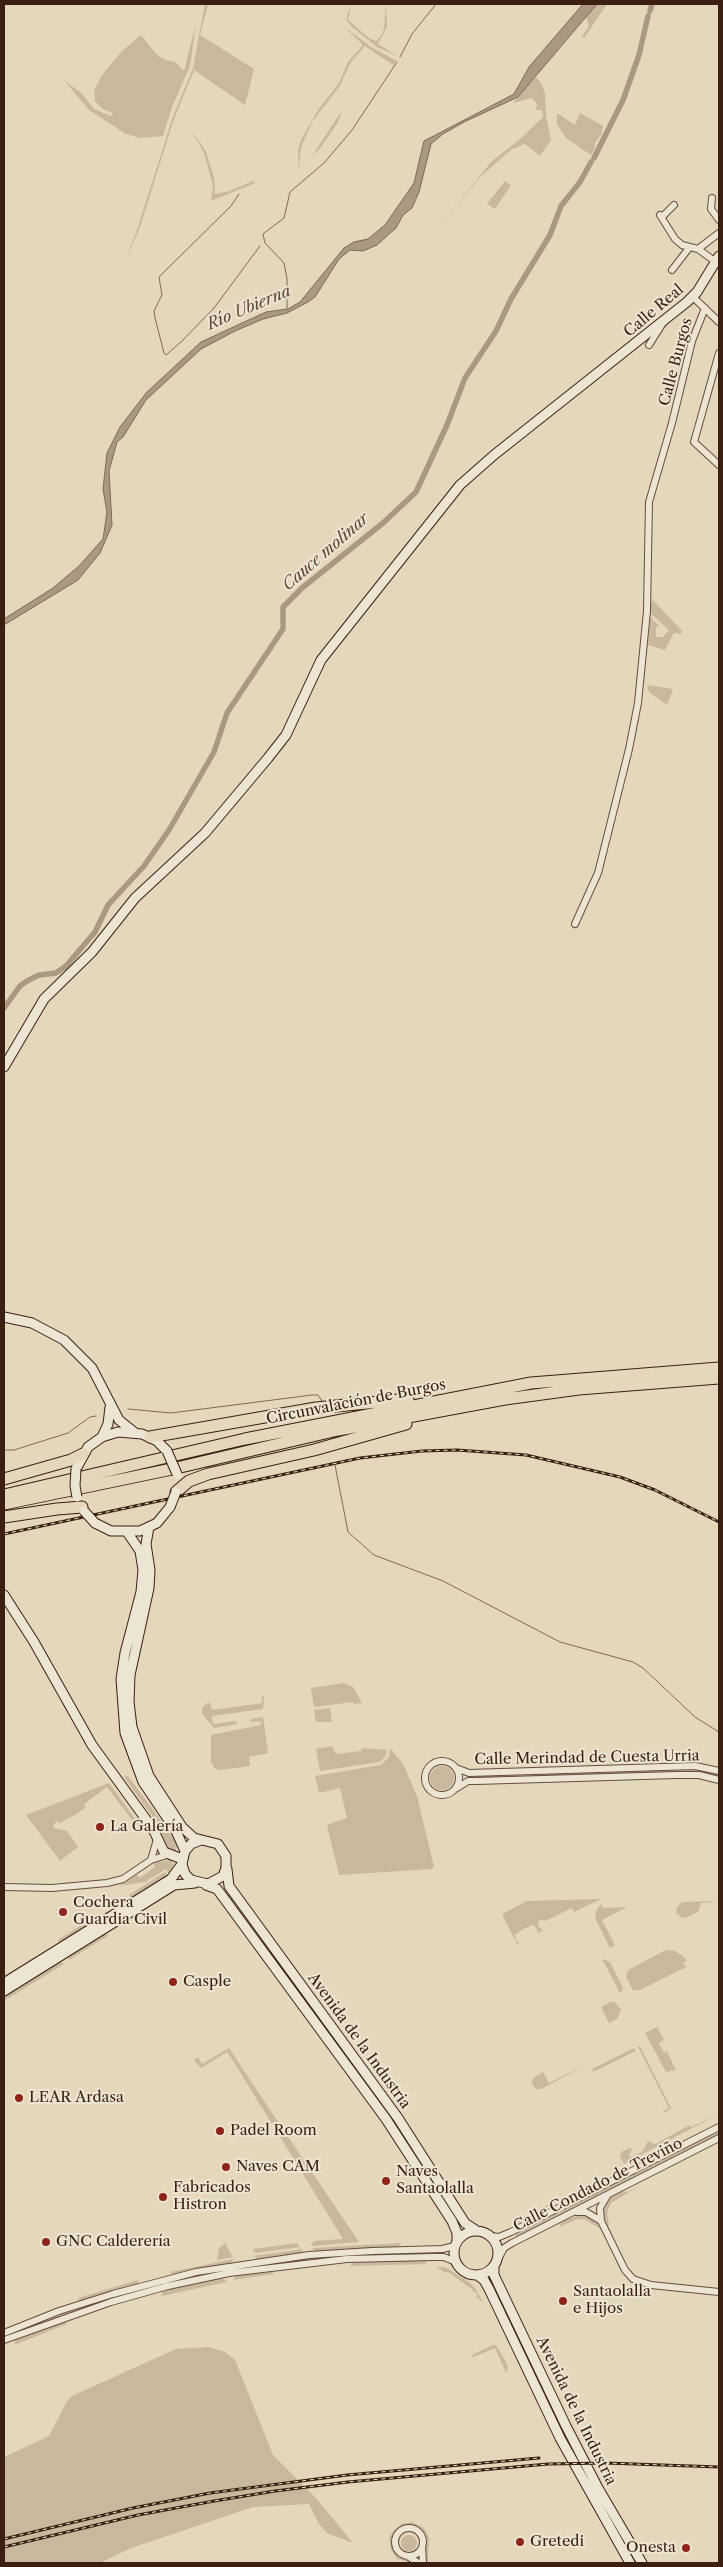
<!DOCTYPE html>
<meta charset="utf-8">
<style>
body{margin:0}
#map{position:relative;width:723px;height:2567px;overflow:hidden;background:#e4d7bb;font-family:"Libre Caslon Text",serif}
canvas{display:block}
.frame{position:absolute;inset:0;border:5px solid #3c1f13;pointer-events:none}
</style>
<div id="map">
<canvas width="723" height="2567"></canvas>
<div class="frame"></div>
</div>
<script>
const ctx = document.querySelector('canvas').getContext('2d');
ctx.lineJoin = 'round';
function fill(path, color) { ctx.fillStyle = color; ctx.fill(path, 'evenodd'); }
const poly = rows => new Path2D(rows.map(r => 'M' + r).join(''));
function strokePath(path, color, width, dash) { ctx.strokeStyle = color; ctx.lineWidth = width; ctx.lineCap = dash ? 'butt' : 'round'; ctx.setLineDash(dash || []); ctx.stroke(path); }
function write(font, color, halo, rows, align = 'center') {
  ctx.font = font + ' "Libre Caslon Text",serif'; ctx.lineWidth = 4; ctx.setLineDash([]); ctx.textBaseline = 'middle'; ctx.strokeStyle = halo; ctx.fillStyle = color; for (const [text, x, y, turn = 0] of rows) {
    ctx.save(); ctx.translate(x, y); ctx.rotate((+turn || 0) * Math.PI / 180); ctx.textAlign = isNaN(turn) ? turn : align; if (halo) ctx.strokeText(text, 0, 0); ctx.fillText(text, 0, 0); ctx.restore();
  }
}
fill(poly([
 [205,4,208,4,200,35,254,69,245,105,194,70,173,122,140,227,125,261,138,227,172,119,193,68],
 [351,4,348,20,370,39,376,41,382,35,384,28,386,4,387,27,378,44,399,57,377,47,351,26,347,21,347,15],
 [597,4,607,4,584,38,582,37,589,26,586,17],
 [196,24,190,66,172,107,163,136,140,138,126,134,89,110,64,80,81,93,94,109,111,116,113,113,103,109,95,101,94,91,102,75,122,51,141,35,157,55,165,60,175,62,184,71],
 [346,28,371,47,397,61,393,65,365,46,351,62,339,87,312,122,301,147,299,170,298,150,301,140,318,110,339,83,348,62,363,45],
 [536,77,542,85,545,94,546,115,551,140,540,156,525,144,512,149,480,177,430,238,492,161,519,140,543,117,542,110,536,110,537,104,532,98,513,103],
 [343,109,337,124,321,147,312,156],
 [557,113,575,125,580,113,603,126,601,135,595,143,595,148,591,155,566,138,557,124],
 [189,131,200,142,206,152,214,178,215,194,230,191,253,181,255,183,211,201,213,186,205,156,199,143],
 [505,181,511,185,495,209,487,204],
 [652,599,682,631,681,634,674,633,665,650,648,645,650,617,659,626,656,627,656,637,663,637,669,630,650,613],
 [647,685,673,689,667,705,649,692],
 [344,1683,353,1687,362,1703,354,1704,353,1702,314,1707,311,1688],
 [262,1696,264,1696,263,1709,212,1716,213,1724,236,1721,237,1724,214,1728,202,1714,202,1708,207,1703,210,1703,212,1710,262,1703],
 [330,1708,332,1722,316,1722,314,1710],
 [263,1717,268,1753,249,1757,250,1766,220,1770,215,1769,211,1762,211,1735,261,1725,261,1721,251,1722,251,1719],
 [332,1746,336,1754,361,1751,362,1748,386,1750,387,1752,384,1758,379,1762,320,1771,316,1749],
 [390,1748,403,1764,417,1796,434,1867,431,1869,339,1875,327,1825,347,1818,340,1788,319,1793,315,1776,381,1765,389,1757],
 '430 1778a12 12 0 1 1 24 0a12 12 0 1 1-24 0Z',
 [693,1770,710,1772,719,1774,719,1777,698,1772,479,1778,478,1776],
 [128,1776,175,1840,177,1847,175,1852,168,1851,160,1834,162,1832,155,1826,158,1824,124,1777],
 [109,1783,141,1827,139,1829,107,1787,84,1804,86,1807,78,1813,60,1823,56,1821,53,1828,67,1831,78,1847,60,1861,26,1815],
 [170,1860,174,1865,169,1874,166,1869,145,1882,119,1886,137,1875,140,1878,155,1867,153,1864,155,1863],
 [165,1872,168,1877,132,1900,129,1895],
 [601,1899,574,1912,572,1908,545,1921,539,1919,538,1926,543,1930,538,1933,537,1929,533,1925,523,1929,515,1935,516,1941,520,1943,517,1944,502,1914,527,1901],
 [719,1901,701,1903,698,1912,687,1917,682,1918,676,1913,677,1907,682,1902],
 [601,1904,603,1908,627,1907,602,1920,615,1945,610,1948,595,1918,597,1909],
 [95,1916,96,1922,61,1943,59,1942,58,1940],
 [105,1933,109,1935,69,1960,69,1955],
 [666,1950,675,1951,683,1956,687,1961,683,1962,686,1967,640,1990,633,1990,626,1977,628,1970],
 [602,1959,610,1962,623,1988,622,1991,620,1993],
 [58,1961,64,1964,4,2001,4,1995],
 [611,2002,615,2002,621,2010,617,2019,609,2023,601,2007],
 [657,2027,664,2040,659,2043,664,2053,667,2051,676,2070,666,2072,645,2033],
 [640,2046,671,2108,665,2113,663,2111,669,2108,638,2047],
 [229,2048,254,2086,359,2242,312,2246,311,2244,315,2241,343,2239,232,2059,227,2052,201,2068,194,2060,198,2057,202,2064],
 [634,2048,636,2051,593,2072,592,2069],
 [590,2063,541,2089,536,2089,532,2084,533,2078,543,2072,549,2083],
 [719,2114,624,2164,620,2156,621,2152,630,2148,632,2149,629,2156,631,2157,643,2151,648,2141,655,2144,690,2125,691,2127],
 [719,2131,719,2135,516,2237,515,2234],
 [609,2174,518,2222,516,2227,512,2229,514,2222],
 [641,2185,611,2203,607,2213,609,2225,607,2226,603,2212,609,2198,622,2191,627,2192],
 [581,2214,594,2218,601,2229,584,2219,575,2220,560,2227,561,2222],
 [225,2243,233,2257,217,2260,219,2248],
 [297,2243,300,2247,255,2253,253,2249],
 [401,2243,398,2247,315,2251,312,2248],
 [303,2249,301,2253,257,2259,254,2256],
 [429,2252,324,2258,213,2273,108,2300,4,2337,86,2305,205,2274,309,2258],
 [234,2259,231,2263,173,2275,170,2272],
 [426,2260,425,2264,350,2266,353,2262],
 [437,2266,447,2268,470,2283,475,2288,483,2302,476,2297,478,2294,450,2273,443,2272],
 [271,2270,274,2274,233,2280,236,2275],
 [222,2278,227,2282,161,2296,163,2291],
 [138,2280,138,2284,79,2301,78,2298],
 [65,2322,67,2324,14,2345,15,2340],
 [493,2345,496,2345,506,2362,508,2368,506,2373,495,2348,473,2357,472,2355],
 [208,2347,225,2352,235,2360,273,2455,316,2498,353,2543,327,2533,319,2524,309,2504,253,2507,131,2548,100,2563,4,2563,4,2457,49,2436,67,2401,72,2396,176,2349],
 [412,2522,424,2528,429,2537,428,2563,426,2563,425,2556,426,2536,415,2525,400,2527,393,2535,391,2542,398,2557,414,2563,397,2559,391,2550,389,2538,393,2531,402,2524],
 '401 2543a8 8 0 1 1 16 0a8 8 0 1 1-16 0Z'
]), '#c7b89e');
const water = poly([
 [583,4,597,4,518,97,464,122,443,134,431,144,419,192,412,208,403,215,396,228,377,245,363,251,350,250,339,259,315,297,308,302,287,313,263,319,235,331,201,349,146,400,123,437,117,442,109,471,112,525,100,553,78,580,4,625,4,619,53,588,79,566,103,539,107,512,103,489,107,453,120,427,147,392,201,342,266,312,288,309,300,302,344,248,354,242,368,239,385,225,414,183,424,141,514,94,529,67,583,4]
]);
fill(water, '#ab9882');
strokePath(water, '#7f6856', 1);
strokePath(poly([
 [400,57,412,34,436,4],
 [239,194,231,206,159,277,162,295,154,311,155,318,164,353,166,355,182,341,214,308,260,246],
 [287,309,287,279,284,263,265,243,263,234,284,218,290,192,324,163,352,130,397,62],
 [128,1409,171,1413,312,1395,318,1395,322,1401],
 [4,1450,14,1450,68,1433,90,1417,96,1416],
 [335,1465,348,1532,374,1555,443,1581,560,1642,633,1662,643,1668,695,1717,719,1732]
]), '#7f6856', 1);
strokePath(poly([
 [650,11,652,4],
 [594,158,623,100,639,55,648,16],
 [4,1008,20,986,27,981,39,975,56,973,66,966,95,932,108,905,144,866,169,830,214,752,227,713,283,629,283,607,302,588,383,523,416,492,447,425,465,378,496,331,511,299,550,235,561,206,580,182,591,162]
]), '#ab9882', 5.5);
const street = poly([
 [712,198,711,209,719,220],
 [660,215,675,239,682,245,698,249,716,262],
 [662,217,674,205],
 [698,249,719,233],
 [672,270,689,248],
 [693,297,719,322],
 [649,345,663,323],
 [719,353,694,442,719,465],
 [575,924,598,873,629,749,638,703,647,611,649,502,672,423,692,341,705,308],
 '425 1778a17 17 0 1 1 34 0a17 17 0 1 1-34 0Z',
 [456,1768,469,1773,695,1766,719,1771],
 [457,1788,468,1781,476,1781,676,1775,699,1775,719,1780],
 [151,1860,157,1839],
 [4,1887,52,1888,107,1883,123,1879,151,1860,167,1855],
 [607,2196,600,2208,601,2221,625,2270,633,2279,651,2285,719,2292],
 [577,2212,586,2212,601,2221],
 [490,2236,499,2237,511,2232,719,2127],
 [496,2263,504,2248,512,2243,719,2138],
 [4,2333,59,2311,113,2294,196,2272,309,2255,372,2251,442,2249,455,2246],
 [4,2340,111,2302,168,2286,229,2273,347,2259,433,2257,444,2257,456,2262],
 '395 2542a14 14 0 1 1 28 0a14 14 0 1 1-28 0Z',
 [422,2547,423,2563],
 [407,2556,419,2563]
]);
const secondary = poly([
 [4,1067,44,999,92,952,135,898,205,833,268,758,286,735,321,660,460,485,494,455,687,302,697,292,719,256],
 [4,1317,32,1323,64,1340,92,1368,119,1420,134,1432],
 [102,1437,108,1424,110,1407],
 [76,1469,88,1447,102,1437,118,1432,142,1434,157,1441,167,1451],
 [95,1523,111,1531,140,1531,157,1523,170,1507],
 [149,1527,146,1544,150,1570,149,1588,130,1675,129,1702,132,1727,149,1776,182,1827,194,1838,218,1844,226,1856,226,1868,223,1876,208,1884,191,1880,185,1874,182,1864,185,1851,191,1844,201,1840],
 [127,1532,140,1551,143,1570,141,1592,125,1653,121,1679,125,1733,143,1782,176,1831,185,1851],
 [4,1595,34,1642,92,1745,153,1829,164,1852,182,1859],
 [227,1869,229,1886,398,2118,465,2223,477,2231],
 [206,1885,217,1889,223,1897,386,2119,452,2221,457,2233,457,2241],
 [4,1983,171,1879,182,1864],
 [4,1991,174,1885,195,1883],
 '454 2253a22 22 0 1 1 44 0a22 22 0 1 1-44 0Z',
 [494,2268,494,2275,566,2426,598,2488,642,2563],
 [477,2275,484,2280,489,2289,560,2438,630,2563]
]);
const highway = poly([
 [150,1437,316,1408,408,1399],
 [4,1479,71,1460,83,1454],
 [176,1492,189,1481,208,1474,314,1450,406,1424],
 [4,1495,245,1439,531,1383,719,1368],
 [4,1504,172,1469,338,1430,505,1399,579,1389,719,1378],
 [4,1517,57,1509,82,1507]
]);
strokePath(street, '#664d3d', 8);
strokePath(secondary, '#3c1f13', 11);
strokePath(highway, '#3c1f13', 13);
strokePath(street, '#ede5d3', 6);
strokePath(secondary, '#ede5d3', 9);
strokePath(highway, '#e4d7bb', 11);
const rail = poly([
 [4,1534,360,1458,422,1451,457,1450,526,1455,620,1477,655,1490,719,1522],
 [4,2539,133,2508,210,2493,347,2475,539,2458],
 [4,2547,138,2515,214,2501,275,2491,348,2482,548,2464,606,2463,719,2467]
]);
strokePath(rail, '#3c1f13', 3);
strokePath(rail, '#ede5d3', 1, [4]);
const secondaryBridge = poly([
 [167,1451,177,1474],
 [76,1469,75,1486,77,1497],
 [170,1507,176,1492],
 [84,1511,95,1523]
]);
strokePath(secondaryBridge, '#3c1f13', 11, []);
strokePath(secondaryBridge, '#ede5d3', 9);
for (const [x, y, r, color] of [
 [100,1827,5,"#8f2418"],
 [63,1912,5,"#8f2418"],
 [173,1982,5,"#8f2418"],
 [19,2098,5,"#8f2418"],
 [220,2131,5,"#8f2418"],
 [226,2167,5,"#8f2418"],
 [386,2181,5,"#8f2418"],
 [163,2197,5,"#8f2418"],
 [46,2242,5,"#8f2418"],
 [563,2301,5,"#8f2418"],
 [520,2542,5,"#8f2418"],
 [686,2548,5,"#8f2418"]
]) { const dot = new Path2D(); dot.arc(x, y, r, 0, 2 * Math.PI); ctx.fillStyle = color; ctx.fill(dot); strokePath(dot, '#ede5d3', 2); }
write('15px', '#3c1f13', '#ede5d3', [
 ["Calle Real",654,311,-40],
 ["Calle Burgos",676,362,-75],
 ["Circunvalación de Burgos",356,1402,-11],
 ["Calle Merindad de Cuesta Urria",587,1758,-1],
 ["Avenida de la Industria",359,2041,54],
 ["Calle Condado de Treviño",598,2185,-27],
 ["Avenida de la Industria",576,2411,64]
]);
write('15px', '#3c1f13', '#ede5d3', [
 ["La Galería",110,1827],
 ["Cochera",73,1903],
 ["Guardia Civil",73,1920],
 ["Casple",183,1982],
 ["LEAR Ardasa",29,2098],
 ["Padel Room",230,2131],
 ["Naves CAM",236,2167],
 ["Naves",396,2172],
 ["Santaolalla",396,2189],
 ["Fabricados",173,2188],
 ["Histron",173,2205],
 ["GNC Calderería",56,2242],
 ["Santaolalla",573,2292],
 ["e Hijos",573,2309],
 ["Gretedi",530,2542],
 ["Onesta",676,2548,"right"]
], 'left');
write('italic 16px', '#63493a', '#ede5d3', [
 ["Río Ubierna",249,308,-23],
 ["Cauce molinar",326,552,-41]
]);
</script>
